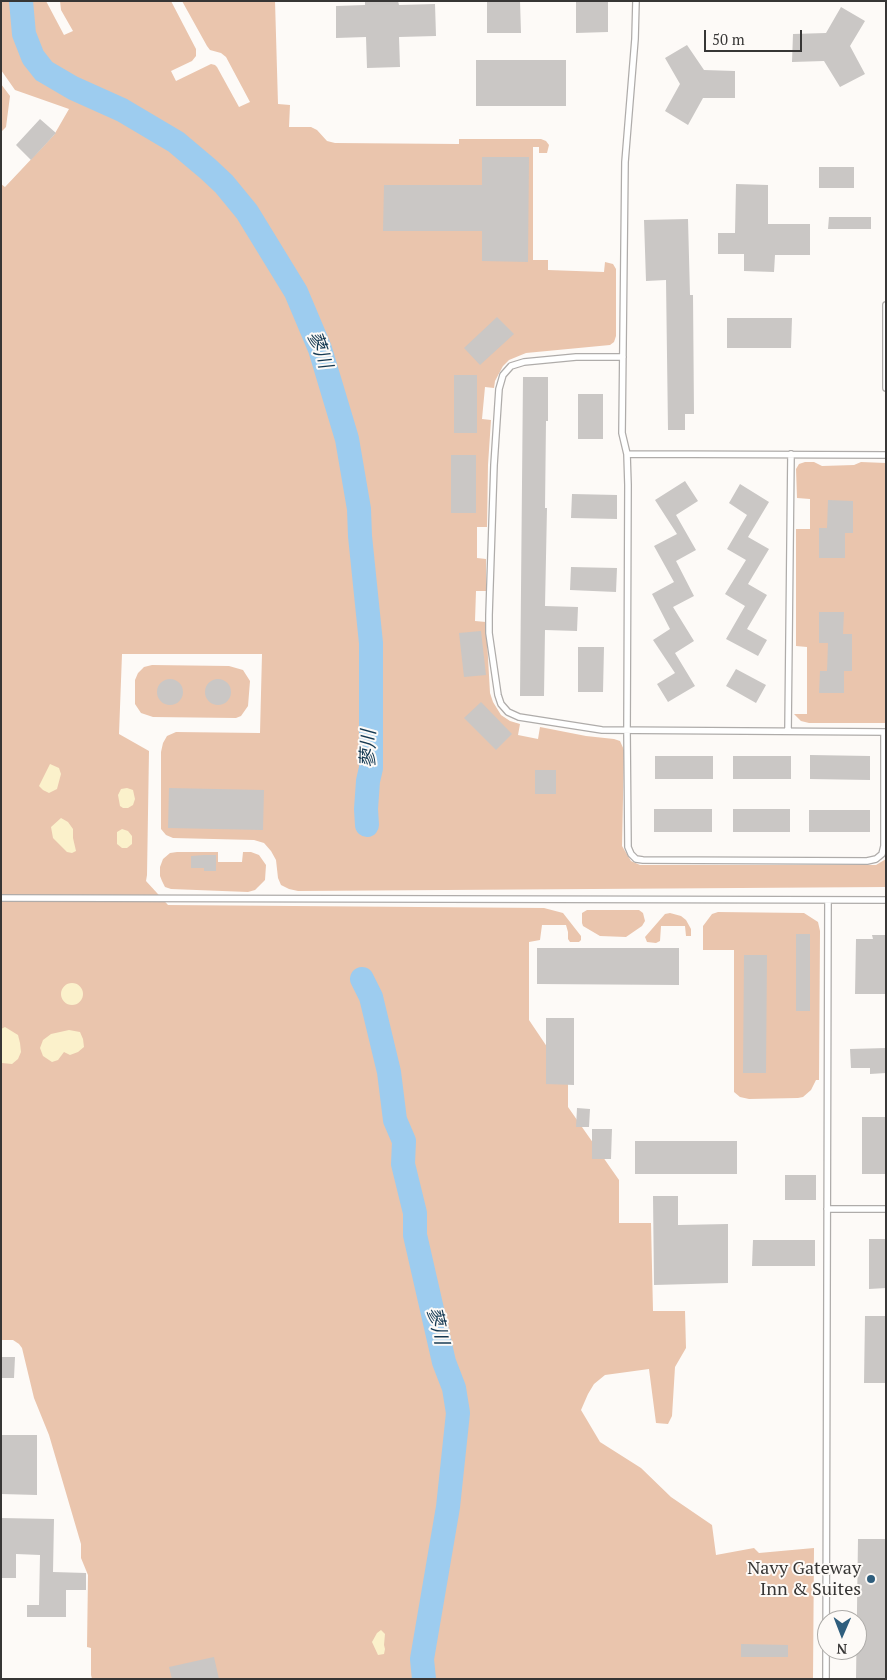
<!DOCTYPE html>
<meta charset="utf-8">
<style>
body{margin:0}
#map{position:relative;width:887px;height:1680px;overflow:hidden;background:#fdfaf7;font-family:"PT Serif",serif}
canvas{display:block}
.frame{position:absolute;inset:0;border:2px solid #373635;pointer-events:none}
.north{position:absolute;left:817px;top:1610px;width:50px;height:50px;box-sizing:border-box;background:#fdfaf7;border:1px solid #aeaca9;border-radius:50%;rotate:181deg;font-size:14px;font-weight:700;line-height:20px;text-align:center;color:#373635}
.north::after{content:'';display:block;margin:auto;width:18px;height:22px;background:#2f5e7d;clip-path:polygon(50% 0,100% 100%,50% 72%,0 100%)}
.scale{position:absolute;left:704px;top:30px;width:98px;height:22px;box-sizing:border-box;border:2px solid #373635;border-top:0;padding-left:6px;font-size:15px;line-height:18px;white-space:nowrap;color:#373635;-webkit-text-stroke:4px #fdfaf7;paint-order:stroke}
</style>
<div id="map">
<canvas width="887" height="1680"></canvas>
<div class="frame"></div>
<div class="north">N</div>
<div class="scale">50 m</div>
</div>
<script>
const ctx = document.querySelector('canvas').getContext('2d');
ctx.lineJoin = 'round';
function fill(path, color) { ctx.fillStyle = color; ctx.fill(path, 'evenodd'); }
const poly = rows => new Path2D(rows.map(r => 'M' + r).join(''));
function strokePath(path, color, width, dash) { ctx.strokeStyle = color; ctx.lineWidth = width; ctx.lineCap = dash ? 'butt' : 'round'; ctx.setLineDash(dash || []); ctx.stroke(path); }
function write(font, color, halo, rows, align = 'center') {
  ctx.font = font + ' "PT Serif","Noto Sans JP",serif'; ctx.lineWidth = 4; ctx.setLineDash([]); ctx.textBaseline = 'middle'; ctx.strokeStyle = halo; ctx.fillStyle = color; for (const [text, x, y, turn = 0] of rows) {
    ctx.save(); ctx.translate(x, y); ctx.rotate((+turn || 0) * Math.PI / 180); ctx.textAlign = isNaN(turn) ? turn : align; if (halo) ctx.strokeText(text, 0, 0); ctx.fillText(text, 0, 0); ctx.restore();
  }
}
fill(poly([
 [1,1,46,1,64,35,73,31,61,10,60,1,171,1,196,49,196,56,192,61,171,71,176,81,211,64,215,65,217,67,239,107,250,102,226,57,221,53,210,50,207,46,182,1,275,1,278,104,290,105,289,127,311,127,317,130,327,141,335,143,459,144,459,139,541,139,546,141,549,145,547,153,539,153,539,147,533,147,533,260,548,260,548,270,604,272,605,262,613,264,616,269,616,336,614,342,610,345,526,353,509,360,503,366,495,381,494,388,485,387,482,419,491,420,488,465,487,527,477,527,477,558,486,559,486,591,476,591,475,621,486,622,490,693,493,702,501,715,510,721,520,724,518,735,538,739,540,727,586,736,614,739,620,741,624,750,622,846,631,861,640,865,876,865,886,859,886,887,298,891,289,889,281,885,278,878,276,860,271,851,264,843,254,840,173,838,166,835,161,829,161,752,163,743,167,736,176,732,260,733,262,654,122,654,119,734,149,751,147,875,146,881,168,905,544,908,563,913,581,936,581,940,579,942,570,942,568,939,568,932,566,925,542,925,540,940,529,942,529,1020,568,1078,568,1107,619,1180,619,1223,651,1223,653,1311,685,1311,686,1348,675,1367,672,1416,668,1424,656,1423,649,1369,605,1375,594,1384,588,1394,581,1410,600,1442,641,1468,671,1497,712,1525,716,1555,754,1548,759,1553,814,1548,813,1679,92,1679,91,1675,91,1648,87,1647,88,1575,81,1558,81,1544,49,1435,34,1398,22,1348,19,1344,13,1340,1,1340,1,184,5,187,54,135,69,109,15,90,1,70],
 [1,84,10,96,6,127,1,132],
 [805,462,814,462,822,466,854,465,861,462,886,463,886,723,809,723,801,721,794,714,807,714,807,647,796,646,796,529,810,529,810,499,797,498,796,469,799,464],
 [152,665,229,666,243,670,250,681,248,706,241,716,236,718,153,717,141,713,135,704,135,680,138,673,144,667],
 [177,852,218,852,218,862,242,862,243,852,251,852,259,855,266,865,265,880,255,890,248,892,171,889,165,887,162,881,160,876,160,867,163,859,170,853],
 [587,910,639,910,643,913,645,921,642,926,626,937,600,936,583,926,582,923,582,913],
 [718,912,804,913,818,922,820,931,819,1080,816,1080,811,1090,803,1097,798,1098,749,1099,740,1097,734,1092,734,950,703,950,703,926,712,914],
 [670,913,681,916,686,920,691,929,691,936,686,936,685,926,661,926,660,941,656,943,647,942,645,937,665,914]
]), '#eac5ad');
fill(poly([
 [50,764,59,768,61,774,57,789,49,793,43,790,39,786],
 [127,788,133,790,135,799,133,805,128,808,123,808,120,806,118,795,121,789],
 [61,818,68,822,73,829,73,838,76,851,72,853,67,852,53,838,51,827],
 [122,829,128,831,132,836,132,844,127,848,122,848,117,844,117,832],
 '61 994a11 11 0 1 1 22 0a11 11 0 1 1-22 0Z',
 [5,1027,18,1035,20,1043,21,1052,18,1059,12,1064,2,1063,1,1029],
 [69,1030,80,1032,83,1039,84,1047,78,1052,70,1055,64,1052,58,1060,52,1062,43,1056,40,1048,43,1040,51,1034],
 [381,1630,385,1634,384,1645,385,1649,384,1654,378,1655,372,1642,377,1633]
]), '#fbf1cb');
strokePath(poly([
 [21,1,24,34,33,57,44,71,73,88,122,110,176,142,208,169,224,184,247,212,296,292,320,349,347,439,359,509,360,536,371,643,371,768,368,781,366,809,367,825],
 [362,979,371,997,389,1072,395,1120,404,1141,403,1164,415,1213,415,1235,444,1362,454,1388,458,1413,448,1507,422,1659,424,1679]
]), '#9dccef', 24);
fill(poly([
 [365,1,398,1,399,5,435,4,436,36,399,37,400,67,367,68,366,37,336,38,336,6,365,5],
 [487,1,520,1,521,33,487,33],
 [576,1,608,1,608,32,576,33],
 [841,7,865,21,850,46,865,74,840,87,824,61,792,62,793,34,826,33],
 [687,45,704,70,735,71,735,98,703,98,688,125,665,111,680,84,665,58],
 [476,60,566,60,566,106,476,106],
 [40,119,56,133,31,160,16,145],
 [482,157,529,157,528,262,482,261,482,231,383,231,384,185,482,185],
 [819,167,854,167,854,188,819,188],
 [736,184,768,185,768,224,810,224,810,255,775,255,774,272,744,271,744,254,718,254,718,233,735,233],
 [829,217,871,217,871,229,828,229],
 [688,219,690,295,693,295,694,414,685,414,685,430,668,430,666,280,646,281,644,220],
 [497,317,514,334,480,365,464,348],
 [727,318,792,318,791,348,727,348],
 [454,375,477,375,477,433,454,433],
 [523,377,548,377,548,421,546,421,545,508,547,508,545,606,578,607,577,631,545,630,544,696,520,696],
 [578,394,603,394,603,439,578,439],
 [451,455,476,455,476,513,451,513],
 [685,481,698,501,676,515,696,550,676,561,694,596,673,607,694,641,675,653,695,686,668,702,657,684,675,673,653,640,670,629,652,594,674,582,654,546,677,534,655,500],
 [740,484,769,502,748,537,769,549,748,584,767,595,747,629,767,640,758,656,726,639,745,606,725,594,746,560,727,549,747,515,729,503],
 [572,494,617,495,617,519,571,518],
 [828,500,853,501,853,533,845,533,845,558,819,558,819,528,827,528],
 [571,567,617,568,616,592,570,590],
 [819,612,844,612,843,634,852,634,852,671,844,671,844,693,819,693,820,671,827,671,828,643,819,643],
 [481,631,486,675,464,677,459,633],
 [578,647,604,647,603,692,578,692],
 [736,669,766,685,756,703,726,686],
 '205 692a13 13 0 1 1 26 0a13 13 0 1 1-26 0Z',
 '157 692a13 13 0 1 1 26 0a13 13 0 1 1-26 0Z',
 [481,702,512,734,496,750,464,718],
 [810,755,870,756,870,780,810,779],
 [655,756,713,756,713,779,655,779],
 [733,756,791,756,791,779,733,779],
 [535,770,556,770,556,794,535,794],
 [169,788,264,790,263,830,168,828],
 [654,809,712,809,712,832,654,832],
 [733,809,790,809,790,832,733,832],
 [809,810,870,810,870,832,809,832],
 [204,855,216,855,216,871,204,871,204,868,191,868,191,856],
 [796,934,810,934,810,1011,796,1011],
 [872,935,886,935,886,994,855,994,856,939,873,939],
 [537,948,679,948,679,985,537,984],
 [744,955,767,955,766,1073,743,1073],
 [546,1018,574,1018,574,1085,546,1084],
 [886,1048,886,1073,870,1074,870,1068,851,1068,850,1049],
 [577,1108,590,1109,589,1127,576,1127],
 [862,1117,886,1117,886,1174,862,1174],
 [592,1129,612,1129,611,1159,592,1159],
 [635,1141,737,1141,737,1174,635,1174],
 [785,1175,816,1175,816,1200,785,1200],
 [653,1196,678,1196,678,1225,728,1224,728,1283,654,1285],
 [869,1239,886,1239,886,1288,869,1289],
 [753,1240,815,1240,815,1266,752,1266],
 [865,1316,886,1316,886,1383,864,1383],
 [1,1357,15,1357,14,1378,1,1378],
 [1,1435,37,1435,37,1495,1,1494],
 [1,1518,54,1519,53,1572,86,1573,86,1590,66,1590,66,1617,27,1617,27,1605,39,1605,40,1555,16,1554,16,1578,1,1578],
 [858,1539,886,1539,886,1679,856,1679],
 [741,1644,788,1645,788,1657,741,1657],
 [214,1657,219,1679,172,1679,169,1667]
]), '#cac7c5');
const service = poly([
 [636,1,635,39,625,162,622,433,627,454,628,485,627,731,628,847,631,854,636,859,643,860,867,861,876,859,882,854,884,846,884,732],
 [886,305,886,388],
 [623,357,576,357,524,362,511,366,503,375,499,389,494,465,489,615,489,633,498,695,501,704,508,712,519,717,602,730,886,732],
 [627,454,886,455],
 [788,731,791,454],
 [1,898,886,900],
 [827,1209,886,1209],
 [826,1679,828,900]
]);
strokePath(service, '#afacaa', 8);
strokePath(service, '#fff', 5.5);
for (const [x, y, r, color] of [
 [871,1579,5,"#2f5e7d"]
]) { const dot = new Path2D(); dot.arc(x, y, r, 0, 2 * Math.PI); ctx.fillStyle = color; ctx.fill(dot); strokePath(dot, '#fdfaf7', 2); }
write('18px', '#373635', '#fdfaf7', [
 ["Navy Gateway",861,1569],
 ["Inn & Suites",861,1590]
], 'right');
write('italic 19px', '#143952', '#fdfaf7', [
 ["蓼川",319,350,70],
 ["蓼川",369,749,-89],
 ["蓼川",437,1326,76]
]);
</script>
